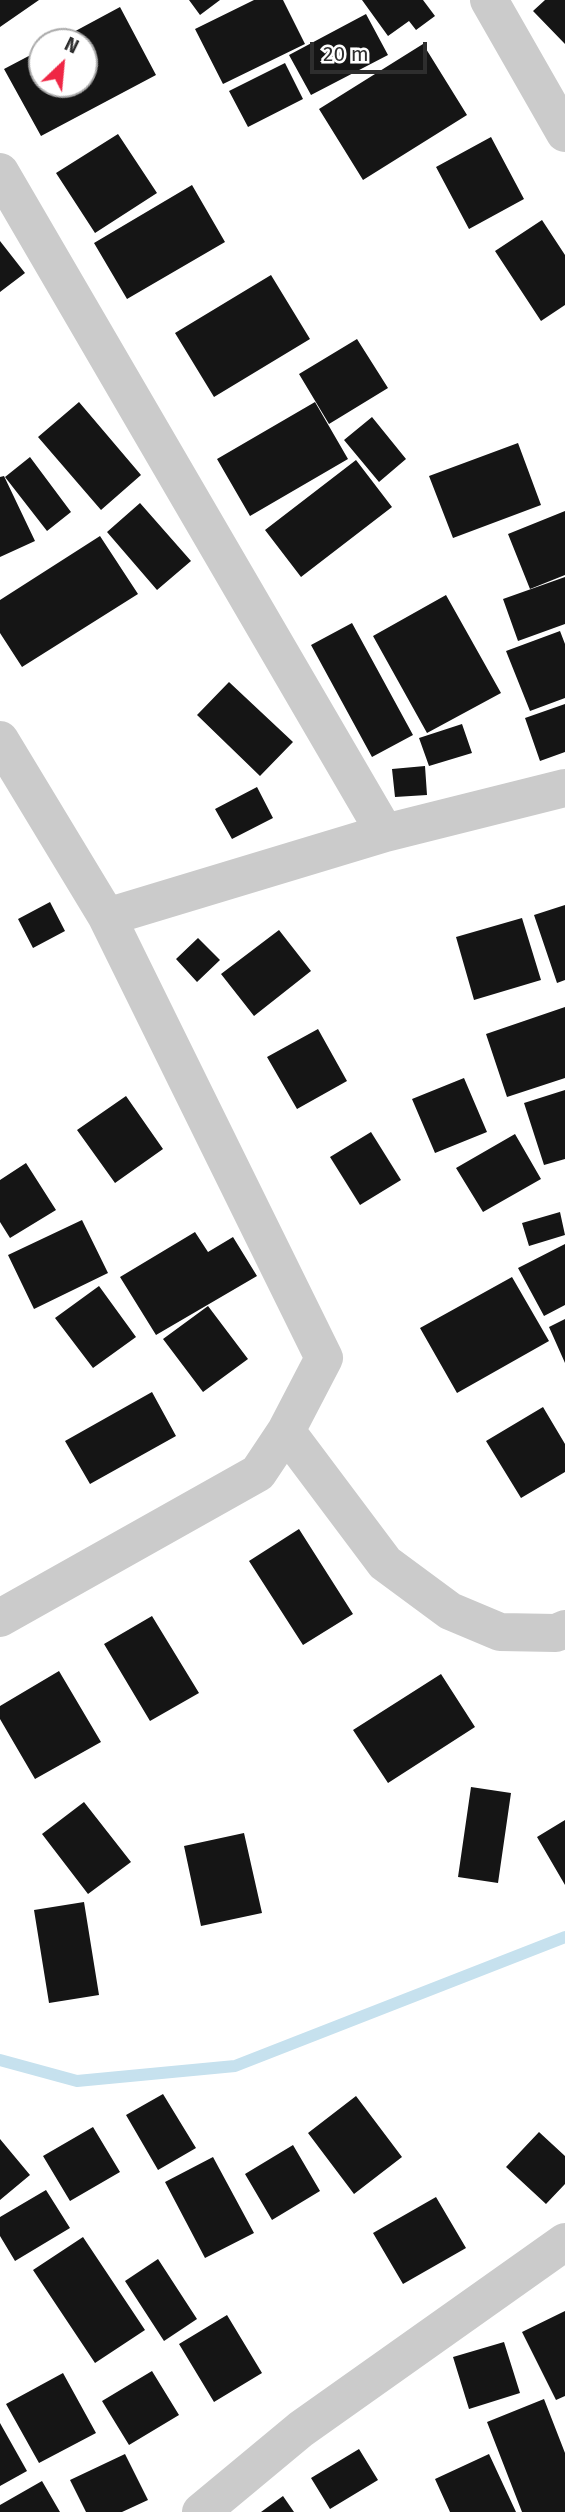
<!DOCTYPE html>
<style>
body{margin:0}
#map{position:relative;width:565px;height:2512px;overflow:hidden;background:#fff;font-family:"Fira Sans",sans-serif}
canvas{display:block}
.north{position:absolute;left:28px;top:28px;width:70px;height:70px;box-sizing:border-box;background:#fff;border:2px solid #ababab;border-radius:50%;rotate:26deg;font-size:19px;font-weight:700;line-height:28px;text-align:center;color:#2e2e2e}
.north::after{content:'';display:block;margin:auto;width:24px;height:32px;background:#ef2745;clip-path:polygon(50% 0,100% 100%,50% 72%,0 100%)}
.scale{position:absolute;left:310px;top:42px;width:117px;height:32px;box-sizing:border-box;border:4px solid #2e2e2e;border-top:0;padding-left:9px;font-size:21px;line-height:24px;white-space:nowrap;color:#2e2e2e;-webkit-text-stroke:5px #fff;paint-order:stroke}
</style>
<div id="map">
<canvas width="565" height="2512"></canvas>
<div class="north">N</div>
<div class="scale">20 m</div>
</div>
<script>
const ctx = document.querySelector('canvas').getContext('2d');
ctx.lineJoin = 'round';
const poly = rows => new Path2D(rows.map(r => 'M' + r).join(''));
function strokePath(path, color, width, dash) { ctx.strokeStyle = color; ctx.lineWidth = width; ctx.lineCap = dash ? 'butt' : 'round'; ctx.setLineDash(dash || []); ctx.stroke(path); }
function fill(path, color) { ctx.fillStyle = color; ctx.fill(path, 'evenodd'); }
strokePath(poly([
 [0,2060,77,2081,235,2066,565,1937]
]), '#c6e1ee', 12);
fill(poly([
 [0,0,39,0,0,27],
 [189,0,220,0,200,15],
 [254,0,283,0,305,44,223,84,195,29],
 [362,0,423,0,435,16,416,30,409,21,388,36],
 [545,0,565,0,565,44,533,11],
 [120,7,156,75,41,136,4,69,42,49,42,84,84,84,84,42,55,42],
 [366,14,388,55,311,95,289,55],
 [423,44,467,115,363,180,319,109],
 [285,63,303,99,248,127,229,91],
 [118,134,157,193,95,233,56,173],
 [491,137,524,199,469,229,436,167],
 [192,185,225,242,127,299,94,243],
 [542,220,565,255,565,305,541,321,495,251],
 [0,241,25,273,0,292],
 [271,275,310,339,214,397,175,333],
 [357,339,388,388,329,424,299,374],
 [79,402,141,475,101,510,38,437],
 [315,402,348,459,250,516,217,459],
 [372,417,406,459,379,482,344,440],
 [518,443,541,505,453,538,429,476],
 [30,457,71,512,47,531,5,477],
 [356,460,392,507,301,577,265,530],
 [4,476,35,541,0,557,0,477],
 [140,503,191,561,157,590,107,532],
 [565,511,565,575,530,589,508,534],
 [100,536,138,594,22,667,0,633,0,600],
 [565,577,565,624,518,641,503,599],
 [446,595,501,693,427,733,373,636],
 [352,623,413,735,372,757,311,645],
 [560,631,565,644,565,698,530,711,506,651],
 [229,682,293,742,260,776,197,715],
 [565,704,565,752,540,761,525,718],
 [462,724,472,753,429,766,419,738],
 [425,766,427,795,395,797,392,769],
 [257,787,273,818,232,839,215,809],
 [50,902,65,931,33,948,18,919],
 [565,905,565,980,557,983,534,915],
 [522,918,541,980,474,1000,456,937],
 [279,930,311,971,254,1016,221,974],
 [198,938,220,960,197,982,176,959],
 [565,1007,565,1078,507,1097,486,1034],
 [318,1029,347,1081,297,1109,267,1057],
 [464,1078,487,1132,435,1153,412,1099],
 [565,1090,565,1159,544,1165,524,1103],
 [126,1096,163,1149,115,1183,77,1130],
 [371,1132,401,1180,360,1205,330,1157],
 [515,1134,541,1179,483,1212,456,1168],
 [26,1163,56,1210,10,1238,0,1222,0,1180],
 [560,1212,565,1235,529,1246,522,1223],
 [82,1220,108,1273,34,1309,8,1255],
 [195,1232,208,1252,233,1237,257,1276,156,1335,120,1277],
 [565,1244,565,1305,544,1316,518,1268],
 [512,1277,549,1341,457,1393,420,1328],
 [99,1286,136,1337,93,1368,55,1318],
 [208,1306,248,1359,203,1392,163,1339],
 [565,1319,565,1363,549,1327],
 [152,1392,176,1436,90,1484,65,1441],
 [543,1407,565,1444,565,1472,521,1498,486,1441],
 [299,1529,353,1614,303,1645,249,1561],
 [152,1616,199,1693,150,1721,104,1644],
 [59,1671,101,1742,35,1779,0,1719,0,1706],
 [441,1674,475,1727,388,1783,353,1730],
 [471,1787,511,1793,498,1883,458,1877],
 [84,1802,131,1862,88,1894,42,1834],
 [565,1820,565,1885,537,1837],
 [244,1833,262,1913,201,1926,184,1846],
 [84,1902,99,1995,49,2003,34,1910],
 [163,2094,196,2148,158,2170,126,2115],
 [356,2096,402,2157,354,2194,308,2133],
 [93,2127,120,2172,70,2201,43,2156],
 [539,2132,565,2156,565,2184,546,2204,506,2167],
 [0,2139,30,2175,0,2200],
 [293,2145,320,2191,272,2220,245,2174],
 [213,2157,254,2233,205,2258,165,2182],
 [46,2190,70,2228,15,2261,0,2236,0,2217],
 [436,2197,466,2248,403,2284,373,2233],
 [83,2237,145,2330,95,2363,33,2270],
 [158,2259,197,2319,164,2341,125,2281],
 [565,2311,565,2396,556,2400,522,2332],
 [227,2315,262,2373,214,2402,179,2344],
 [504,2342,520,2393,469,2409,453,2357],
 [152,2371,179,2415,129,2445,102,2401],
 [63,2373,96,2433,39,2463,6,2404],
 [544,2399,565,2453,565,2512,522,2512,487,2422],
 [0,2423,27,2471,0,2486],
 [359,2449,378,2480,330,2509,311,2478],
 [125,2454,148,2500,122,2512,86,2512,70,2480],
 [489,2454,516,2512,450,2512,435,2479],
 [42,2481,60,2512,0,2512,0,2505],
 [283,2496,294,2512,261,2512]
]), '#151515');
strokePath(poly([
 [489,0,565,133],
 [0,172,385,833],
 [0,740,107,917,324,1358,286,1431,258,1473,0,1618],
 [107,917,385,833,565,788],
 [286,1431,385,1563,450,1611,500,1632,556,1633,565,1629],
 [201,2512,301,2429,565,2242]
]), '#cbcbcb', 38);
</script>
